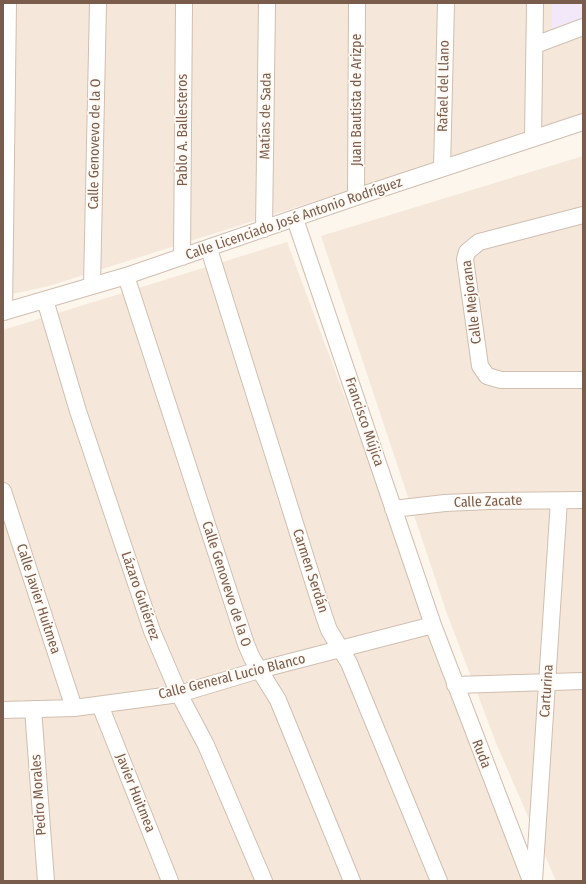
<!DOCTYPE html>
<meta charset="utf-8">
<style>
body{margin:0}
#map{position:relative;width:586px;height:884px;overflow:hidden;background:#fdf6ec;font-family:"Fira Sans Condensed",sans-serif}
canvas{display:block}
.frame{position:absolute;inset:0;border:4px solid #7a5c4d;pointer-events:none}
</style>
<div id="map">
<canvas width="586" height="884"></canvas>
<div class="frame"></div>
</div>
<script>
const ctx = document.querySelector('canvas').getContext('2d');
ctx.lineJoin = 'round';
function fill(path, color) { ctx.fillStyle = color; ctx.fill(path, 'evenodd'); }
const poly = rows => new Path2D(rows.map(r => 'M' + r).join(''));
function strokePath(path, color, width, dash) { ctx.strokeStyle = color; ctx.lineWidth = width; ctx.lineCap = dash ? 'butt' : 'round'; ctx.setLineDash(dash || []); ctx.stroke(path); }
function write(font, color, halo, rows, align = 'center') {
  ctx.font = font + ' "Fira Sans Condensed",sans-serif'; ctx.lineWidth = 3.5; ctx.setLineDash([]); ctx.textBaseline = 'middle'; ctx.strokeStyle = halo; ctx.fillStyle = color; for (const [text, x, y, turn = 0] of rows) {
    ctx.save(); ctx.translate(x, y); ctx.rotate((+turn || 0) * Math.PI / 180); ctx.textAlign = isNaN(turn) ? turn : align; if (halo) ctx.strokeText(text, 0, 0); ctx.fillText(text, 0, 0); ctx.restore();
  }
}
fill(poly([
 [3,3,583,3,583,116,49,286,3,296],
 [583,156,583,881,556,881,496,743,446,611,321,236],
 [287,242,525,881,3,881,3,330]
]), '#f5e8da');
fill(poly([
 [552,3,583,3,583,22,552,33]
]), '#f3e8fa');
const minor = poly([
 [535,45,583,27],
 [533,138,535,3],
 [442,168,446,3],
 [356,197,357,3],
 [583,215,479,242,467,252,465,259,480,366,487,376,501,380,583,380],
 [295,219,433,625,531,881],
 [264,229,267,3],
 [209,249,324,616,329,630,349,663,439,881],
 [182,257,184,3],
 [126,276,246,644,252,658,278,700,352,881],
 [92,286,98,3],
 [45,300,78,411,152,631,179,694,206,745,264,881],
 [3,312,126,276,356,197,583,122],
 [4,312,8,3],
 [3,491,74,708],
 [393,509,445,503,490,501,583,500],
 [455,685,583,681],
 [100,705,170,881],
 [33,709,46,881],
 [3,710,74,708,179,694,259,670,433,625],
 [534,881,559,501]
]);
strokePath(minor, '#d1beb0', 18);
strokePath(minor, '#fff', 16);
write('14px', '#7a5c4d', '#fffaf3', [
 ["Rafael del Llano",444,86,-89],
 ["Juan Bautista de Arizpe",357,100,-90],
 ["Matías de Sada",266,116,-89],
 ["Pablo A. Ballesteros",183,130,-90],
 ["Calle Genovevo de la O",95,144,-89],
 ["Calle Licenciado José Antonio Rodríguez",294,219,-19],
 ["Calle Mejorana",472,302,-97],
 ["Francisco Mújica",364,422,71],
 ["Calle Zacate",488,502,-2],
 ["Carmen Serdán",310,571,72],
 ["Calle Genovevo de la O",226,584,72],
 ["Lázaro Gutiérrez",140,596,71],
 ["Calle Javier Huitmea",38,599,72],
 ["Calle General Lucio Blanco",232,677,-14],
 ["Carturina",547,691,-86],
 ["Ruda",481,754,69],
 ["Javier Huitmea",135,793,68],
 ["Pedro Morales",39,795,-94]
]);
</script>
